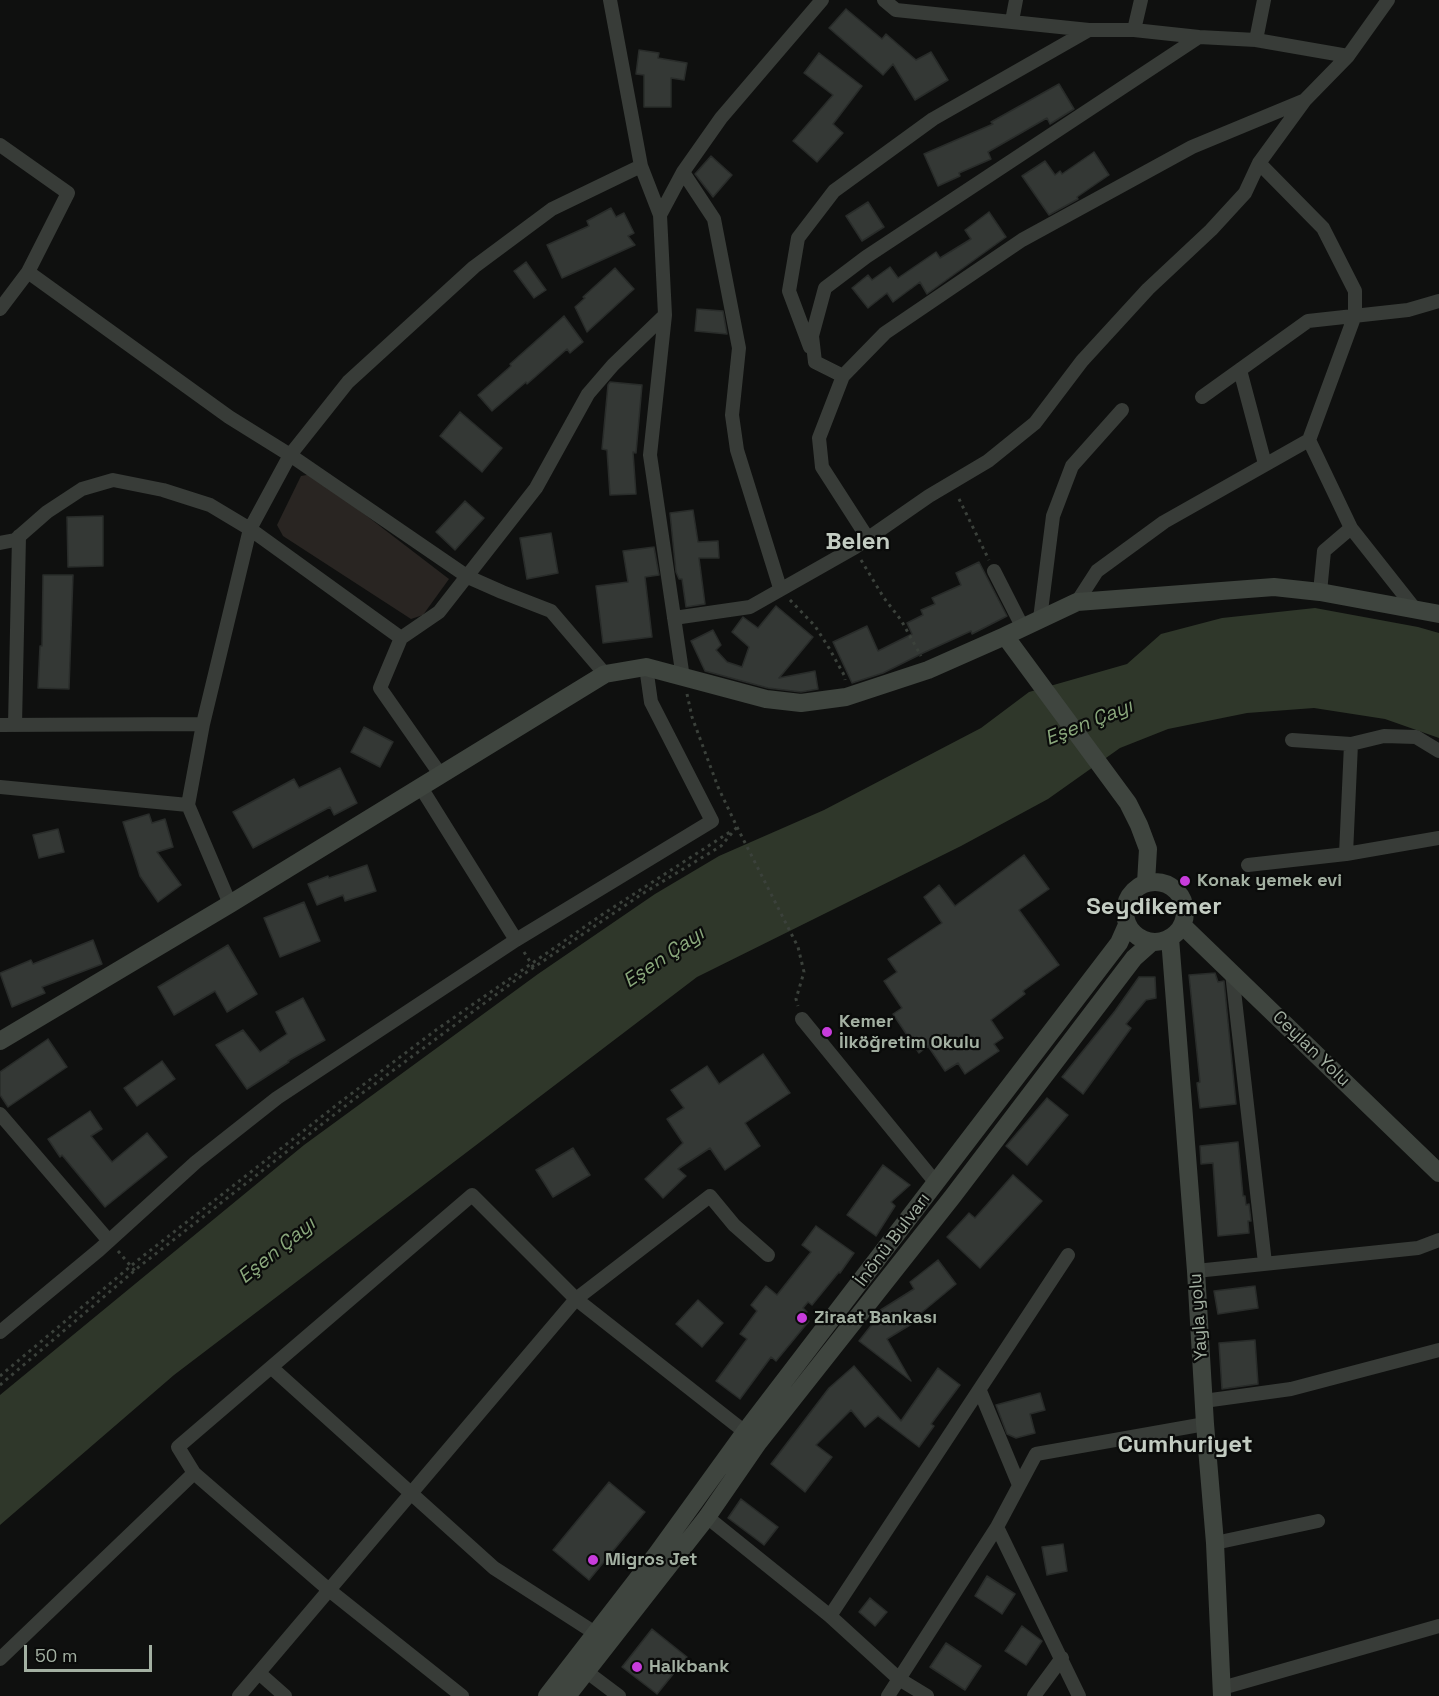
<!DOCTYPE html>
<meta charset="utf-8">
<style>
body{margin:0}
#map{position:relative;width:1439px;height:1696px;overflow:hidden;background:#0f100f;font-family:"Space Grotesk",sans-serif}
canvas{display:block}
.scale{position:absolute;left:24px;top:1645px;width:128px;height:27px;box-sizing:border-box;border:3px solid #a3b0a2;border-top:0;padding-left:8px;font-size:18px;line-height:21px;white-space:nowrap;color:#a3b0a2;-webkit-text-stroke:4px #0a0b0a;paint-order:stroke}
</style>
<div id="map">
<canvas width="1439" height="1696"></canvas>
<div class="scale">50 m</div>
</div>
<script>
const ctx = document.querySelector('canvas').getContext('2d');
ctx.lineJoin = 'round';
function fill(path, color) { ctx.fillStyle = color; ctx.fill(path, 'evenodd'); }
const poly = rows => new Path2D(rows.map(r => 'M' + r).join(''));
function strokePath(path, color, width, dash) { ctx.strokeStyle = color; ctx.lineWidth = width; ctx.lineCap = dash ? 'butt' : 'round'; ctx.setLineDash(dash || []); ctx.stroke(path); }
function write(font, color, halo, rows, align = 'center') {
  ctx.font = font + ' "Space Grotesk",sans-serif'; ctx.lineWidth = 4.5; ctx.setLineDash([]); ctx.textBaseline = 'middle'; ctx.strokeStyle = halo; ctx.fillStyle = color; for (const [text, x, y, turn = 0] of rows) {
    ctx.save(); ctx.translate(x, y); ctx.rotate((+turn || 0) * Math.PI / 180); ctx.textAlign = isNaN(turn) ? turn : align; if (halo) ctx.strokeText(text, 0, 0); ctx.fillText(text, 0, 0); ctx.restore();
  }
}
fill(poly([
 [312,474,449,579,423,615,411,619,283,536,277,525,301,476]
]), '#292522');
fill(poly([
 [1315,608,1418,627,1439,633,1439,738,1385,719,1314,708,1247,713,1168,729,1120,748,1048,799,961,846,697,977,174,1375,0,1525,0,1395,304,1145,538,974,655,894,719,856,824,810,981,728,1029,692,1127,664,1161,634,1222,618]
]), '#2f372a');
const building = poly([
 [846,9,882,39,886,34,916,60,931,52,948,80,915,100,893,64,883,75,829,28,846,9],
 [639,50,659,53,658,58,687,63,684,80,671,78,671,107,644,107,644,75,636,74,639,50],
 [819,53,862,86,833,124,843,133,817,162,793,141,833,95,804,73,819,53],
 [1059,84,1074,109,1050,124,1047,118,988,152,991,159,959,173,960,176,938,186,924,154,993,124,991,122,1059,84],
 [1094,152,1109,175,1077,197,1078,199,1049,215,1022,176,1045,161,1055,175,1060,171,1062,174,1094,152],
 [711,156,732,175,713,197,695,174,711,156],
 [868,202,884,227,862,241,846,216,868,202],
 [611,208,616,217,624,213,634,233,628,236,635,245,562,278,547,245,589,226,587,221,611,208],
 [989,212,1006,237,927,294,920,282,893,302,887,293,868,308,852,288,868,275,872,280,890,267,898,278,936,252,940,258,971,239,965,230,989,212],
 [526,262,546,290,534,298,514,271,526,262],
 [615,268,634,289,587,332,575,307,585,298,583,297,615,268],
 [697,309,723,311,727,334,695,331,697,309],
 [564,316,583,342,570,353,567,349,527,384,526,382,492,411,478,395,511,366,510,364,564,316],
 [610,382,642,385,636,453,633,452,636,494,610,495,607,450,602,449,608,385,610,382],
 [460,412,502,448,482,472,440,436,460,412],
 [465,501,484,518,455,550,436,532,465,501],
 [693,510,698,542,718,541,719,558,699,558,705,604,686,607,682,579,679,579,676,572,670,513,693,510],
 [103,516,103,566,68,567,67,517,103,516],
 [551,533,558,573,527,579,520,538,551,533],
 [654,547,659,575,645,577,652,637,603,643,596,586,628,582,623,551,654,547],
 [979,562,1007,616,972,634,971,631,923,653,883,673,852,683,833,642,867,626,878,651,912,634,907,623,923,615,921,610,935,604,932,598,961,585,956,573,979,562],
 [43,575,73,575,69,689,38,688,40,646,42,646,43,575],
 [776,606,813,637,779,678,815,671,818,689,801,692,768,688,705,671,691,641,713,630,721,645,716,650,727,662,742,667,749,647,732,632,743,617,758,628,776,606],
 [364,727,393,742,380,767,351,752,364,727],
 [340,768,357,803,334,815,330,807,253,848,233,812,294,779,299,788,340,768],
 [149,814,152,823,165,819,173,847,157,852,181,885,158,902,140,876,123,822,149,814],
 [58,829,64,852,39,858,33,835,58,829],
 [1024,855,1049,889,1019,910,1059,965,1023,991,1025,994,991,1020,1003,1038,994,1044,999,1051,965,1074,958,1063,945,1071,928,1046,919,1053,893,1014,902,1008,884,981,897,972,888,959,942,923,924,897,939,885,955,906,1024,855],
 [367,865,376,891,345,901,343,895,317,905,308,884,328,876,329,878,367,865],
 [304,902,320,941,280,957,264,918,304,902],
 [93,940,102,964,42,987,45,993,12,1007,0,973,31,960,33,964,93,940],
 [228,945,257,994,227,1012,215,991,174,1015,158,987,228,945],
 [1215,973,1218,982,1224,981,1236,1104,1200,1108,1197,1083,1200,1082,1189,975,1215,973],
 [1139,977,1155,977,1156,998,1146,1000,1126,1024,1131,1028,1083,1094,1062,1077,1115,1011,1139,977],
 [303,998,325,1040,288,1061,289,1062,247,1089,216,1045,243,1030,260,1052,287,1034,276,1012,303,998],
 [48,1039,67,1067,8,1107,0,1095,0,1072,48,1039],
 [763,1054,790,1093,745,1123,760,1146,725,1170,710,1148,678,1169,686,1176,663,1198,645,1179,683,1143,667,1119,684,1108,671,1090,707,1066,719,1084,763,1054],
 [162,1061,175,1079,137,1106,124,1088,162,1061],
 [1047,1098,1068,1115,1027,1165,1006,1146,1047,1098],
 [90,1111,102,1129,91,1136,112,1162,147,1133,167,1157,105,1207,62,1155,60,1157,48,1139,90,1111],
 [1238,1142,1243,1196,1245,1196,1246,1205,1249,1204,1251,1221,1248,1221,1249,1233,1218,1236,1213,1163,1201,1164,1200,1146,1238,1142],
 [573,1148,590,1175,553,1197,536,1170,573,1148],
 [883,1165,910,1185,891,1202,895,1206,876,1236,847,1215,883,1165],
 [1013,1175,1042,1201,980,1268,947,1237,969,1213,975,1218,1013,1175],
 [816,1226,854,1253,840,1273,839,1272,812,1305,808,1302,803,1308,807,1312,803,1316,809,1321,776,1361,771,1357,740,1399,716,1381,747,1339,740,1334,757,1311,751,1305,766,1286,777,1295,811,1252,802,1245,816,1226],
 [938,1260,956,1284,921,1313,923,1317,887,1339,911,1381,859,1341,881,1313,879,1311,914,1289,910,1282,938,1260],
 [1255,1286,1258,1308,1218,1314,1214,1291,1255,1286],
 [698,1300,723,1323,702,1347,676,1324,698,1300],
 [1255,1340,1258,1384,1222,1389,1219,1343,1255,1340],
 [854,1366,901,1421,938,1368,960,1385,931,1424,934,1426,919,1447,878,1416,865,1427,851,1410,816,1445,832,1457,805,1492,771,1464,829,1388,854,1366],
 [1040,1393,1045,1410,1030,1414,1035,1433,1016,1438,1007,1434,996,1405,1040,1393],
 [609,1482,645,1512,589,1580,553,1550,609,1482],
 [741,1499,778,1527,764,1545,728,1518,741,1499],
 [1063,1544,1067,1571,1047,1575,1042,1547,1063,1544],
 [987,1576,1015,1594,1002,1614,975,1596,987,1576],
 [870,1598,887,1612,875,1626,859,1612,870,1598],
 [1022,1626,1042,1641,1026,1665,1005,1651,1022,1626],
 [652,1629,687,1657,657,1694,622,1667,652,1629],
 [946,1643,981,1666,965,1690,930,1667,946,1643]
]);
fill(building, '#343835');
strokePath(building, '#292c2a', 1.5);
strokePath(poly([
 [959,499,989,560],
 [861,560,884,598,901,620,921,656],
 [790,600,815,626,829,648,844,675,845,680],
 [687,694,692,717,718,787,737,827,798,947,804,972,796,999,798,1006],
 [524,952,534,968],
 [118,1251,135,1271],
 [0,1376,138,1260,343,1100,436,1030,603,914,733,830],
 [0,1385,140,1266,353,1100,524,974,642,894,721,846,737,827]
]), '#3b413b', 3, [3, 4.5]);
strokePath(poly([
 [610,0,641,166,660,215,665,315,650,455,683,678],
 [884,0,896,10,1089,30,1134,30,1199,37,1256,40,1348,56],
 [1012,21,1016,0],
 [1134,30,1141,0],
 [1256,40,1264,0],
 [0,145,68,193,28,272,0,309],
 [1259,163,1323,228,1355,291,1355,315,1309,440,1351,528,1415,609],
 [683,172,714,219,739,348,732,415,737,450,780,588],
 [660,215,683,172,721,118,822,0],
 [28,272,229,417,290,455,468,577,502,592,551,611,605,674],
 [810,347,789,291,798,238,834,191,933,119,1089,30],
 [1240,370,1265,464],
 [843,376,815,362,812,336,825,288,866,257,1199,37],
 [1202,397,1308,321,1408,310,1439,301],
 [867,537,822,467,819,438,843,376,885,333,1022,240,1192,147,1303,101],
 [0,543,15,540,47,512,82,489,113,480,163,490,210,505,250,529,401,638],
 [994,571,1023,628],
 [1320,592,1324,551,1351,528],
 [1077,602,1097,571,1164,522,1309,440],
 [674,618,750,607,854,548,929,496,988,461,1035,423,1082,361,1148,289,1211,230,1245,193,1259,163,1305,100,1348,56,1388,0],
 [1040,619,1053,516,1072,466,1122,410],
 [0,725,203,724],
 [15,725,19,536],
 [1292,740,1351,744,1384,736,1416,737,1439,751],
 [440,774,380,688,401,638,439,612,536,488,588,394,613,365,665,315],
 [420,786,516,940],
 [0,787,188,805],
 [1346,854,1351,744],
 [1248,865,1346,854,1439,838],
 [230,904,188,805,203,724,250,529,290,455,348,382,474,267,552,209,641,166],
 [1232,973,1265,1263],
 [802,1019,936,1183],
 [0,1114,109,1241],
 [1196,1271,1418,1248,1439,1240],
 [0,1332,99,1250,196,1162,277,1098,516,940,712,821,651,702,646,667],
 [272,1368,494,1568,595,1633],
 [980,1391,1019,1485],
 [1204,1401,1291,1389,1439,1350],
 [707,1517,830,1616,899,1679,927,1696],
 [997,1527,1079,1696],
 [1215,1543,1318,1521],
 [830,1616,1068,1255],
 [0,1659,194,1473],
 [587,1672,619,1696],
 [259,1673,285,1696],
 [1222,1688,1439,1626],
 [239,1696,576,1299,710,1196,734,1225,768,1255],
 [462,1696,329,1590,194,1473,178,1447,472,1195,576,1299,745,1432],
 [888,1696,997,1527,1036,1454,1205,1424],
 [1034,1696,1062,1658]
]), '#383c38', 14);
strokePath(poly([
 [1005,636,1128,803,1139,825,1148,849,1146,883],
 '1125 912a30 30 0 1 1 60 0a30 30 0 1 1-60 0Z',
 [1182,925,1439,1173],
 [1170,938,1196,1271,1205,1424,1215,1543,1222,1696],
 [0,1041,230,904,605,674,646,667,766,699,801,703,846,697,928,670,1005,636,1077,602,1274,587,1320,592,1439,614],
 [547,1696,656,1555,745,1432,1119,943,1127,925],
 [567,1696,707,1517,758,1443,953,1196,1134,958,1152,942]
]), '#3f453f', 18);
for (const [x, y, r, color] of [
 [1185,881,6,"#c83cdc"],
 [827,1032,6,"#c83cdc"],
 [802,1318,6,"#c83cdc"],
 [593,1560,6,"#c83cdc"],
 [637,1667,6,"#c83cdc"]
]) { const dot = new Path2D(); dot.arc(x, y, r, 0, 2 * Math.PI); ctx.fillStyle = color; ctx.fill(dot); strokePath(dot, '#0a0b0a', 2); }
write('bold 18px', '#a3b0a2', '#0a0b0a', [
 ["Konak yemek evi",1197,881],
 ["Kemer",839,1022],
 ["İlköğretim Okulu",839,1043],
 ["Ziraat Bankası",814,1318],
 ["Migros Jet",605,1560],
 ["Halkbank",649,1667]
], 'left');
write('18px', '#a3b0a2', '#0a0b0a', [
 ["Ceylan Yolu",1311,1049,44],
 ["İnönü Bulvarı",893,1240,-53],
 ["Yayla yolu",1199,1317,-94]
]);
write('italic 20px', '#8aa87c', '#0a0b0a', [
 ["Eşen Çayı",1089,723,-22],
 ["Eşen Çayı",664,958,-34],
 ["Eşen Çayı",277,1251,-39]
]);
write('bold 24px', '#c3ccc2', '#0a0b0a', [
 ["Belen",858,542],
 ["Seydikemer",1154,907],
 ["Cumhuriyet",1185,1445]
]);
</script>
